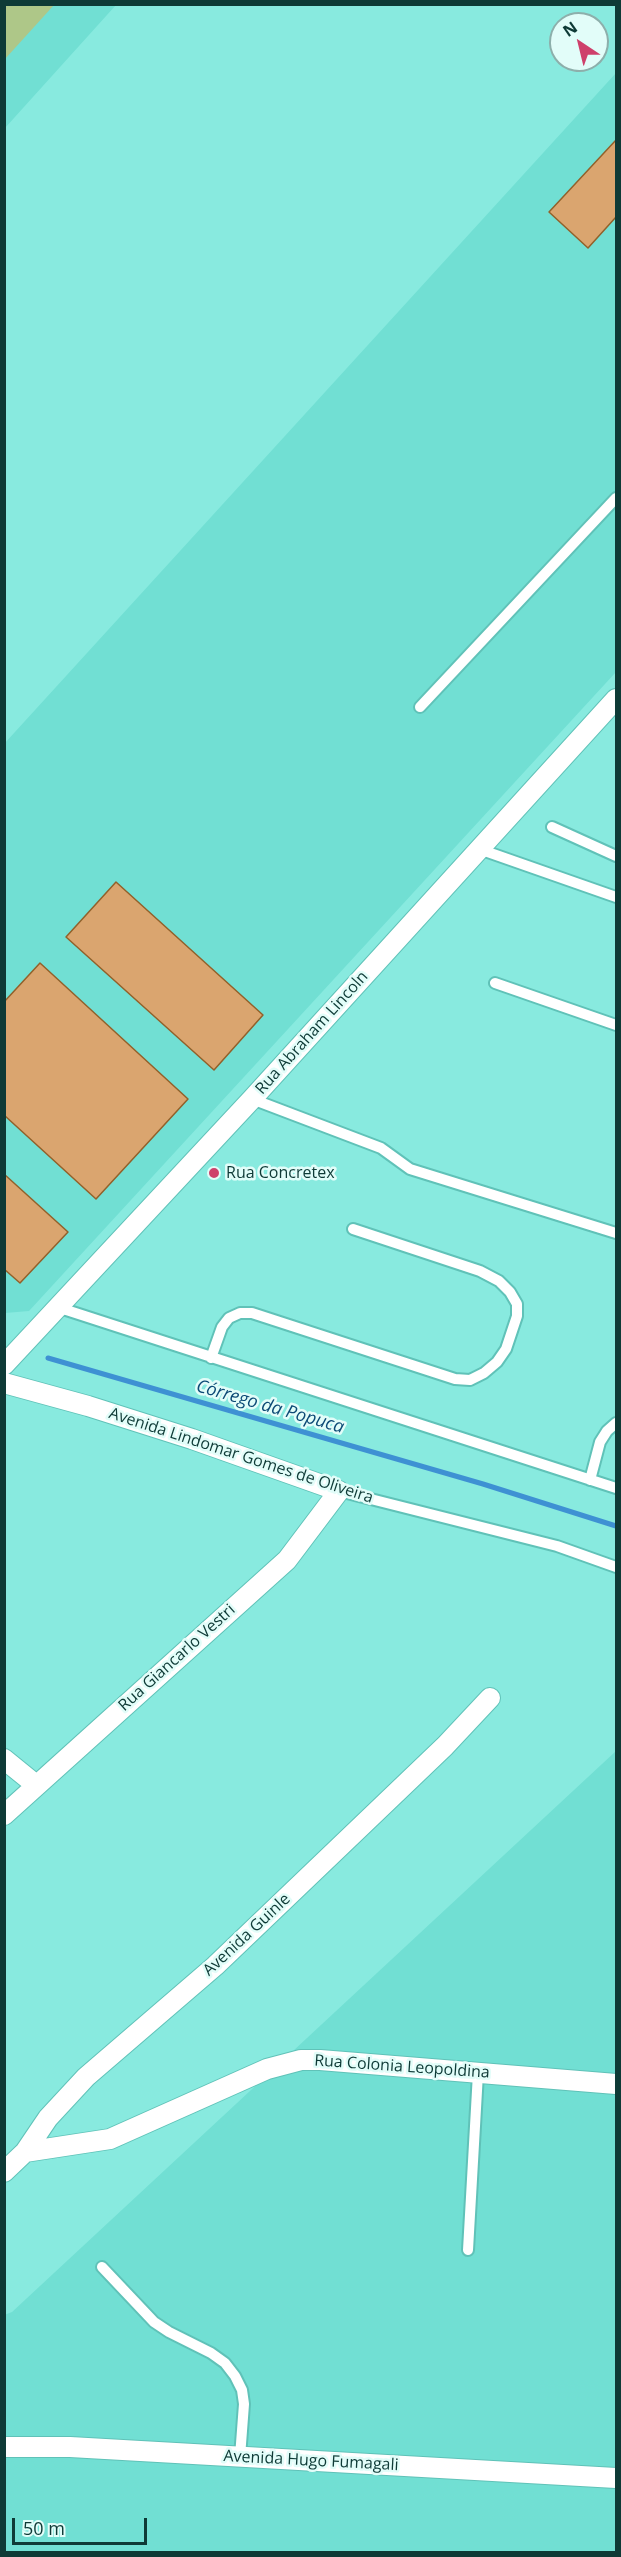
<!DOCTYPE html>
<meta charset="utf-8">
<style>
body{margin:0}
#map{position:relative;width:621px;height:2557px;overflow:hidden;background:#88eadf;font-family:"Open Sans",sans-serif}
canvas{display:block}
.frame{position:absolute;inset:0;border:6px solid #0e3a36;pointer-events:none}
.north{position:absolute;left:549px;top:12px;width:60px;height:60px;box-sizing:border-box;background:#e2fdf9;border:2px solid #8dafab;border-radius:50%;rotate:325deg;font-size:16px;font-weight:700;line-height:24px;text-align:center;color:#0e3a36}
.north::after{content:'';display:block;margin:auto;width:21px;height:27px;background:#ce406b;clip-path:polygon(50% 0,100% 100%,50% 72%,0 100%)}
.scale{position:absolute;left:12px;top:2518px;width:135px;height:27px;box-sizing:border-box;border:3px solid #0e3a36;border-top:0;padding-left:8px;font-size:18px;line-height:21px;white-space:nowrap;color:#0e3a36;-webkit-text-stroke:4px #e2fdf9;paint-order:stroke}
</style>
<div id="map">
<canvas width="621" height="2557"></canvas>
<div class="frame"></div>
<div class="north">N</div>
<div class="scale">50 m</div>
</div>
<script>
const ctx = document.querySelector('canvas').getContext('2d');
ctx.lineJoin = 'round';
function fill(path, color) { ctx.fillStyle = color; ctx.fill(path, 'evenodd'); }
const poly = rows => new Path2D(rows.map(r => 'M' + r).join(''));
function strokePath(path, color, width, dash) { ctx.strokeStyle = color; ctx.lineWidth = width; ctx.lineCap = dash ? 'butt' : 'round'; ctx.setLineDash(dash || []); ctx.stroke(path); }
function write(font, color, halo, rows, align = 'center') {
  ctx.font = font + ' "Open Sans",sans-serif'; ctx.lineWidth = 5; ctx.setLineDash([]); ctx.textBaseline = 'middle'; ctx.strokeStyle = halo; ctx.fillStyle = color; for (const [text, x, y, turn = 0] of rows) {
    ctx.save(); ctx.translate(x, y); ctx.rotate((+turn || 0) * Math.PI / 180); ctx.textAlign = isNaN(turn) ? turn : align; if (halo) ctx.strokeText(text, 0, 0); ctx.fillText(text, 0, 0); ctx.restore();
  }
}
fill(poly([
 [5,5,116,5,5,128],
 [616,73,616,672,29,1311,5,1313,4,744],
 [616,1751,616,2552,5,2552,4,2315,12,2312]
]), '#71dfd3');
fill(poly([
 [5,4,54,5,5,59,4,5]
]), '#aec788');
strokePath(poly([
 [48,1358,483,1484,616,1526]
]), '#3e91d3', 5);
const building = poly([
 [616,140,616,217,588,248,549,212,616,140],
 [116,882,263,1015,214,1070,66,937,116,882],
 [40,963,188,1099,96,1199,4,1115,4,1002,40,963],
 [4,1174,68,1232,20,1283,4,1269,4,1174]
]);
fill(building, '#daa56f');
strokePath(building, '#92612a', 1.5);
const lane = poly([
 [420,707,616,498],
 [552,827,616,856],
 [479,849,616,897],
 [495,983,616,1025],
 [252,1099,381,1148,410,1169,616,1233],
 [57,1307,616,1488],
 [211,1358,222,1327,229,1318,240,1313,252,1313,455,1379,470,1380,484,1373,497,1362,506,1349,517,1316,517,1304,510,1292,499,1281,480,1271,353,1229],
 [590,1480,600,1442,607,1431,616,1423],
 [339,1491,557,1546,616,1567],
 [468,2250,478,2073],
 [102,2267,154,2322,169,2332,211,2353,225,2363,235,2376,242,2390,244,2404,240,2457]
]);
const street = poly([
 [4,1365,252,1099,616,699],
 [4,1383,88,1406,192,1439,339,1491,287,1560,4,1815],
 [4,1759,36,1785],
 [25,2152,110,2139,267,2069,301,2060,320,2060,616,2084],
 [4,2172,25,2152,48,2118,86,2077,215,1966,445,1746,490,1698],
 [4,2447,70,2447,616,2478]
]);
strokePath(lane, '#60c2b8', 14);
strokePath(street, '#60c2b8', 22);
strokePath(lane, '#fff', 10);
strokePath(street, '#fff', 20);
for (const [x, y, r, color] of [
 [214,1173,6,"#ce406b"]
]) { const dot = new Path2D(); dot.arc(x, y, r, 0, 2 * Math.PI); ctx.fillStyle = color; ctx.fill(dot); strokePath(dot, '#e2fdf9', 2); }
write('16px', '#0e3a36', '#e2fdf9', [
 ["Rua Abraham Lincoln",312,1033,-48],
 ["Avenida Lindomar Gomes de Oliveira",241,1456,18],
 ["Rua Giancarlo Vestri",177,1658,-42],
 ["Avenida Guinle",247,1935,-43],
 ["Rua Colonia Leopoldina",402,2067,4],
 ["Avenida Hugo Fumagali",311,2461,3]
]);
write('16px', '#0e3a36', '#e2fdf9', [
 ["Rua Concretex",226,1173]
], 'left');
write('italic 18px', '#0c4a76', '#e2fdf9', [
 ["Córrego da Popuca",270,1407,16]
]);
</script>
